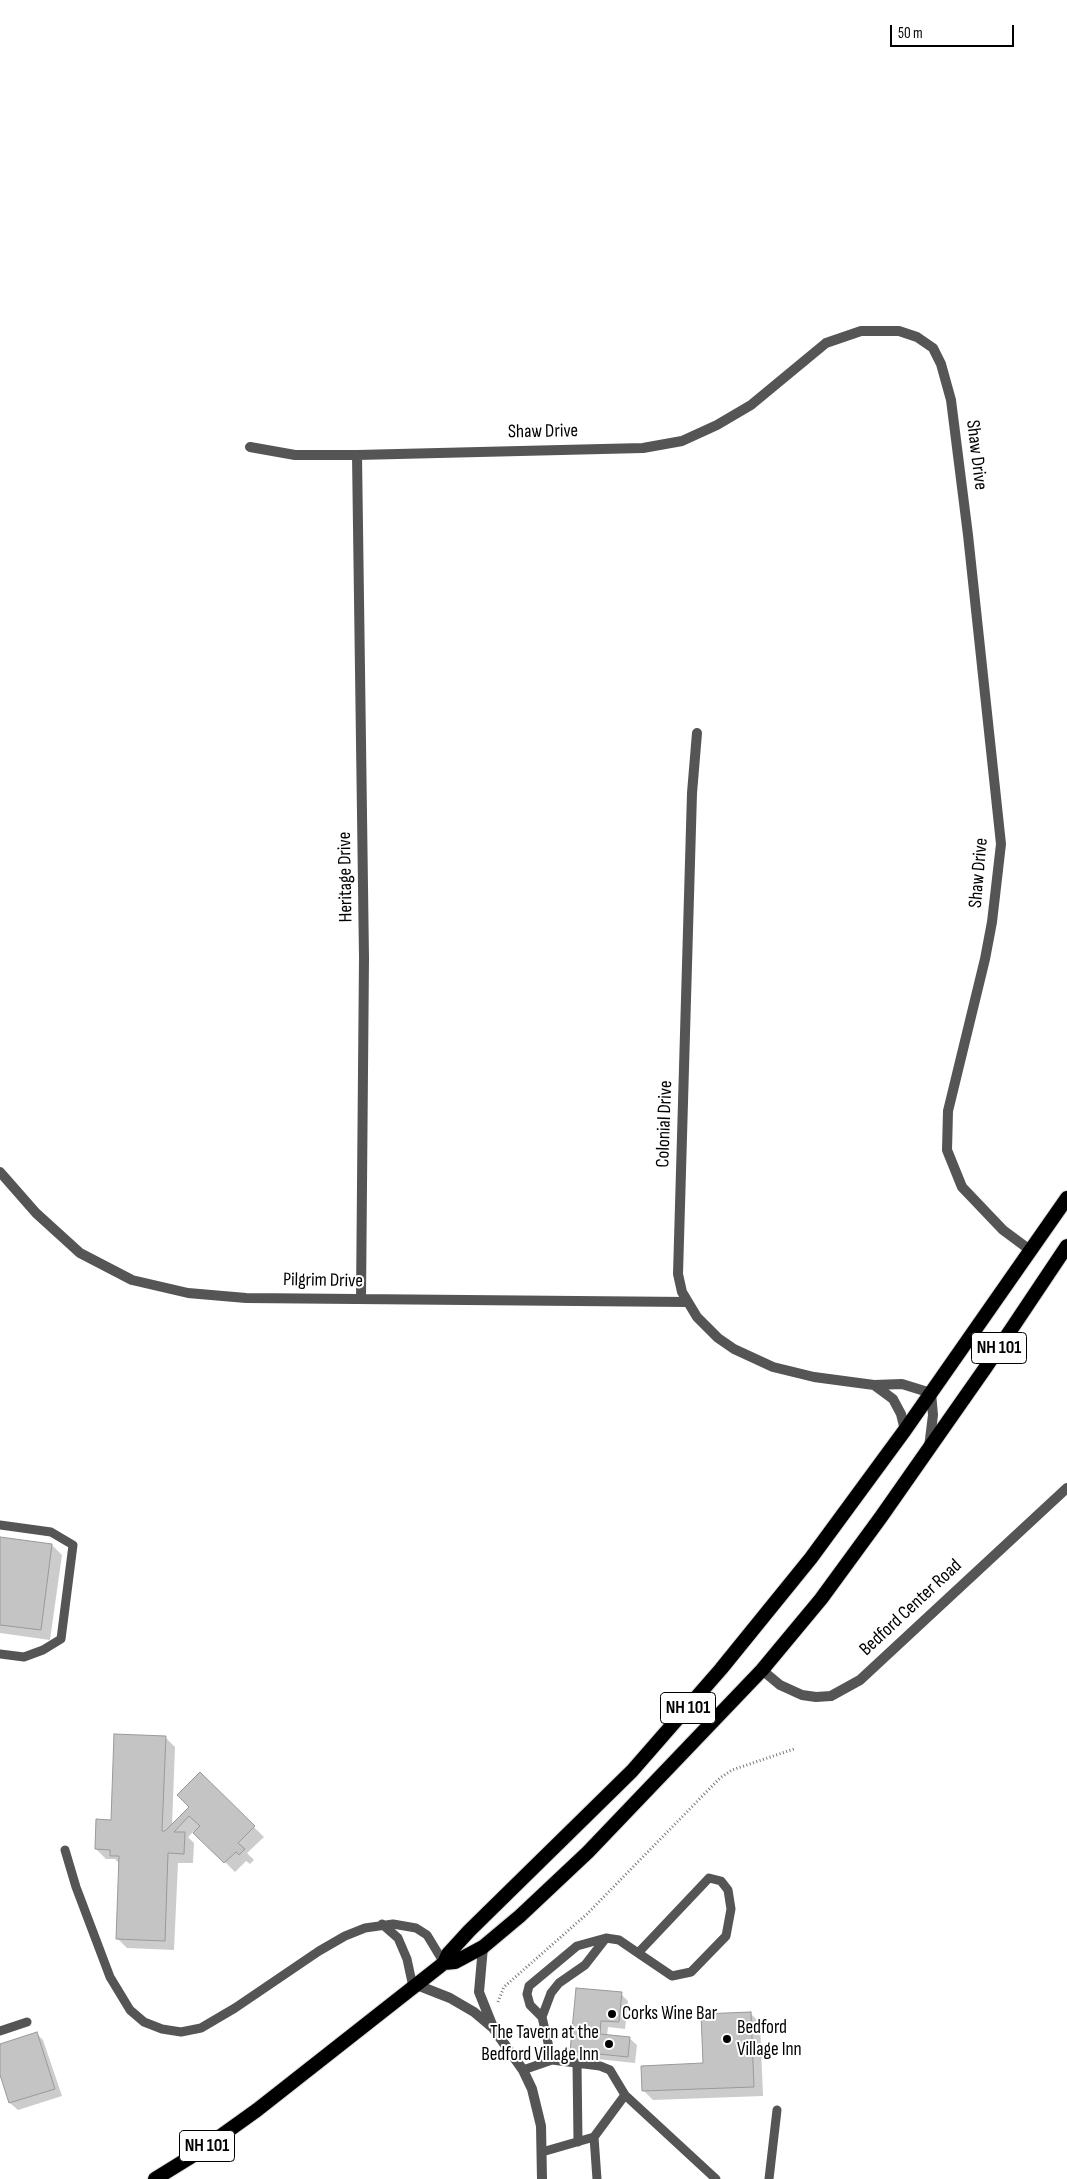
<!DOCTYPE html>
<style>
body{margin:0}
#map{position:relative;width:1067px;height:2179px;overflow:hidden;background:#fff;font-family:"Sofia Sans Condensed",sans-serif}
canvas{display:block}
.scale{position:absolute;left:890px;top:25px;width:124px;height:22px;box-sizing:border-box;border:2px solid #000;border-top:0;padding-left:6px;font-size:15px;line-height:18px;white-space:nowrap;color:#000;-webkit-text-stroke:4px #fff;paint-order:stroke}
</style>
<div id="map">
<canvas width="1067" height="2179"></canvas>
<div class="scale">50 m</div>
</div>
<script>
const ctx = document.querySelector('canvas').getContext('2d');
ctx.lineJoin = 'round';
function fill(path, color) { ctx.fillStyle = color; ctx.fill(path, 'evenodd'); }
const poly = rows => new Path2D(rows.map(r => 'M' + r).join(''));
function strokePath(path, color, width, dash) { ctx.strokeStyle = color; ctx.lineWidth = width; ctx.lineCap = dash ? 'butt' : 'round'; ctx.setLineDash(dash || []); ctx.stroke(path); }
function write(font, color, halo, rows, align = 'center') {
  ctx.font = font + ' "Sofia Sans Condensed",sans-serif'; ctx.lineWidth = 4; ctx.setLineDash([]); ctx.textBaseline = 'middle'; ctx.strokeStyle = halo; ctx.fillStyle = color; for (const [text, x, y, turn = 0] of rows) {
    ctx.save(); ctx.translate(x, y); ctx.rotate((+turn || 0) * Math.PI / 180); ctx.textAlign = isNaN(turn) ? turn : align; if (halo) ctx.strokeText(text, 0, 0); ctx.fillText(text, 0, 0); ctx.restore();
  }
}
fill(poly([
 [0,1538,52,1545,62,1555,50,1640,0,1633],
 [165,1737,175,1747,172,1826,191,1807,200,1774,264,1837,247,1853,254,1860,250,1864,246,1861,235,1872,194,1831,188,1837,194,1843,193,1863,178,1863,174,1950,127,1948,117,1938,120,1864,115,1859,106,1859,96,1849],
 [621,1994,628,2001,625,2029,608,2027,607,2036,629,2038,637,2045,635,2063,578,2057,571,2050],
 [750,2013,760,2023,763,2096,653,2100,644,2091,705,2064],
 [36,2033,43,2040,62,2096,18,2110,10,2103,0,2071,0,2045]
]), '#0003');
const building = poly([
 [0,1537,52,1544,41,1630,0,1625,0,1537],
 [114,1734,166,1736,162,1831,165,1831,189,1807,177,1795,200,1772,255,1826,238,1843,245,1849,239,1855,236,1852,224,1863,193,1833,200,1826,189,1816,174,1832,185,1832,184,1854,168,1853,165,1941,116,1939,119,1856,110,1856,110,1850,95,1849,96,1819,111,1820,114,1734],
 [576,1988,622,1992,619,2022,601,2021,600,2034,630,2037,628,2057,570,2051,576,1988],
 [751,2012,754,2087,642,2091,641,2066,703,2063,701,2014,751,2012],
 [37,2032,55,2089,9,2103,0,2075,0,2044,37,2032]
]);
fill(building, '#c4c4c4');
strokePath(building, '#999', 1);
const trunk = poly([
 [444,1963,455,1962,483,1947,520,1916,588,1852,762,1670,821,1599,881,1517,986,1367,1067,1246],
 [155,2179,197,2153,257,2110,444,1963,448,1954,469,1931,632,1771,721,1669,811,1558,905,1430,1067,1198]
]);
strokePath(trunk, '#dbdbdb', 16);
strokePath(poly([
 [498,2002,504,1987,587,1914,720,1778,732,1770,794,1749]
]), '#777', 3, [1, 2.5]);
strokePath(poly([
 [0,1525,51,1532,73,1545,61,1639,43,1650,24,1657,0,1654],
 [65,1850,76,1887,110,1977,130,2010,144,2022,162,2029,181,2032,201,2028,235,2008,319,1951,345,1936,365,1928,393,1924,416,1928,427,1935,444,1963],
 [382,1924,398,1938,407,1959,413,1987],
 [542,2017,551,1993,559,1983,585,1965,606,1938],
 [0,2031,27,2022],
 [552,2060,542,2017,530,2005,527,1994,529,1986,577,1946,606,1938,619,1940,638,1953,672,1976,691,1972,726,1936,731,1909,728,1890,721,1881,709,1878,638,1953],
 [577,2063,578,2142],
 [523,2070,552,2060,600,2066,610,2070,625,2095,716,2179],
 [594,2137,597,2179],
 [542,2152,594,2137,625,2095],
 [769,2179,777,2110]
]), '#555', 9);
strokePath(poly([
 [250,447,295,455,357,455,643,448,682,441,717,425,751,405,826,343,861,331,899,331,917,337,933,348,941,364,951,400,968,535,1001,844,992,922,985,959,948,1111,947,1150,962,1187,1003,1230,1030,1250],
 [357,455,364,958,361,1299],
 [697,733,692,793,678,1274,682,1292,697,1317,718,1338,734,1349,773,1367,814,1377,874,1385,902,1384,931,1393,933,1415,929,1447],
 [0,1172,36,1213,80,1253,132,1280,188,1293,246,1298,687,1302],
 [874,1385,893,1399,901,1414,905,1430],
 [762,1670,780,1685,802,1695,816,1697,831,1696,860,1680,1067,1488],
 [483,1947,479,1992,493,2027],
 [417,1985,450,1998,474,2012,493,2028,523,2070,532,2089,541,2126,542,2179]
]), '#555', 10);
strokePath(trunk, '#000', 14);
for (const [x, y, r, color] of [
 [612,2014,5,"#000"],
 [727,2039,5,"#000"],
 [609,2044,5,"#000"]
]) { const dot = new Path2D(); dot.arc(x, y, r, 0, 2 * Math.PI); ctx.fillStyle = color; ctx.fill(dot); strokePath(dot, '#fff', 2); }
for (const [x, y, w] of [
 [999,1348,55],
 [688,1708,55],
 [207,2146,55]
]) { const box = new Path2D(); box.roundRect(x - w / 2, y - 15.5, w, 31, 4); ctx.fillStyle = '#fff'; ctx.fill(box); strokePath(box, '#000', 1); }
write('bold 18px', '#000', null, [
 ["NH 101",999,1348],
 ["NH 101",688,1708],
 ["NH 101",207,2146]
]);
write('19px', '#000', '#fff', [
 ["Shaw Drive",543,432,-1],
 ["Shaw Drive",976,455,83],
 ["Shaw Drive",979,873,-85],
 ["Heritage Drive",346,877,-91],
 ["Colonial Drive",665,1124,-88],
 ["Pilgrim Drive",323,1281,1],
 ["Bedford Center Road",911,1608,-43]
]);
write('19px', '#000', '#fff', [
 ["Corks Wine Bar",622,2014],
 ["Bedford",737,2028],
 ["Village Inn",737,2050],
 ["The Tavern at the",599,2033,"right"],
 ["Bedford Village Inn",599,2055,"right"]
], 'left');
</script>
